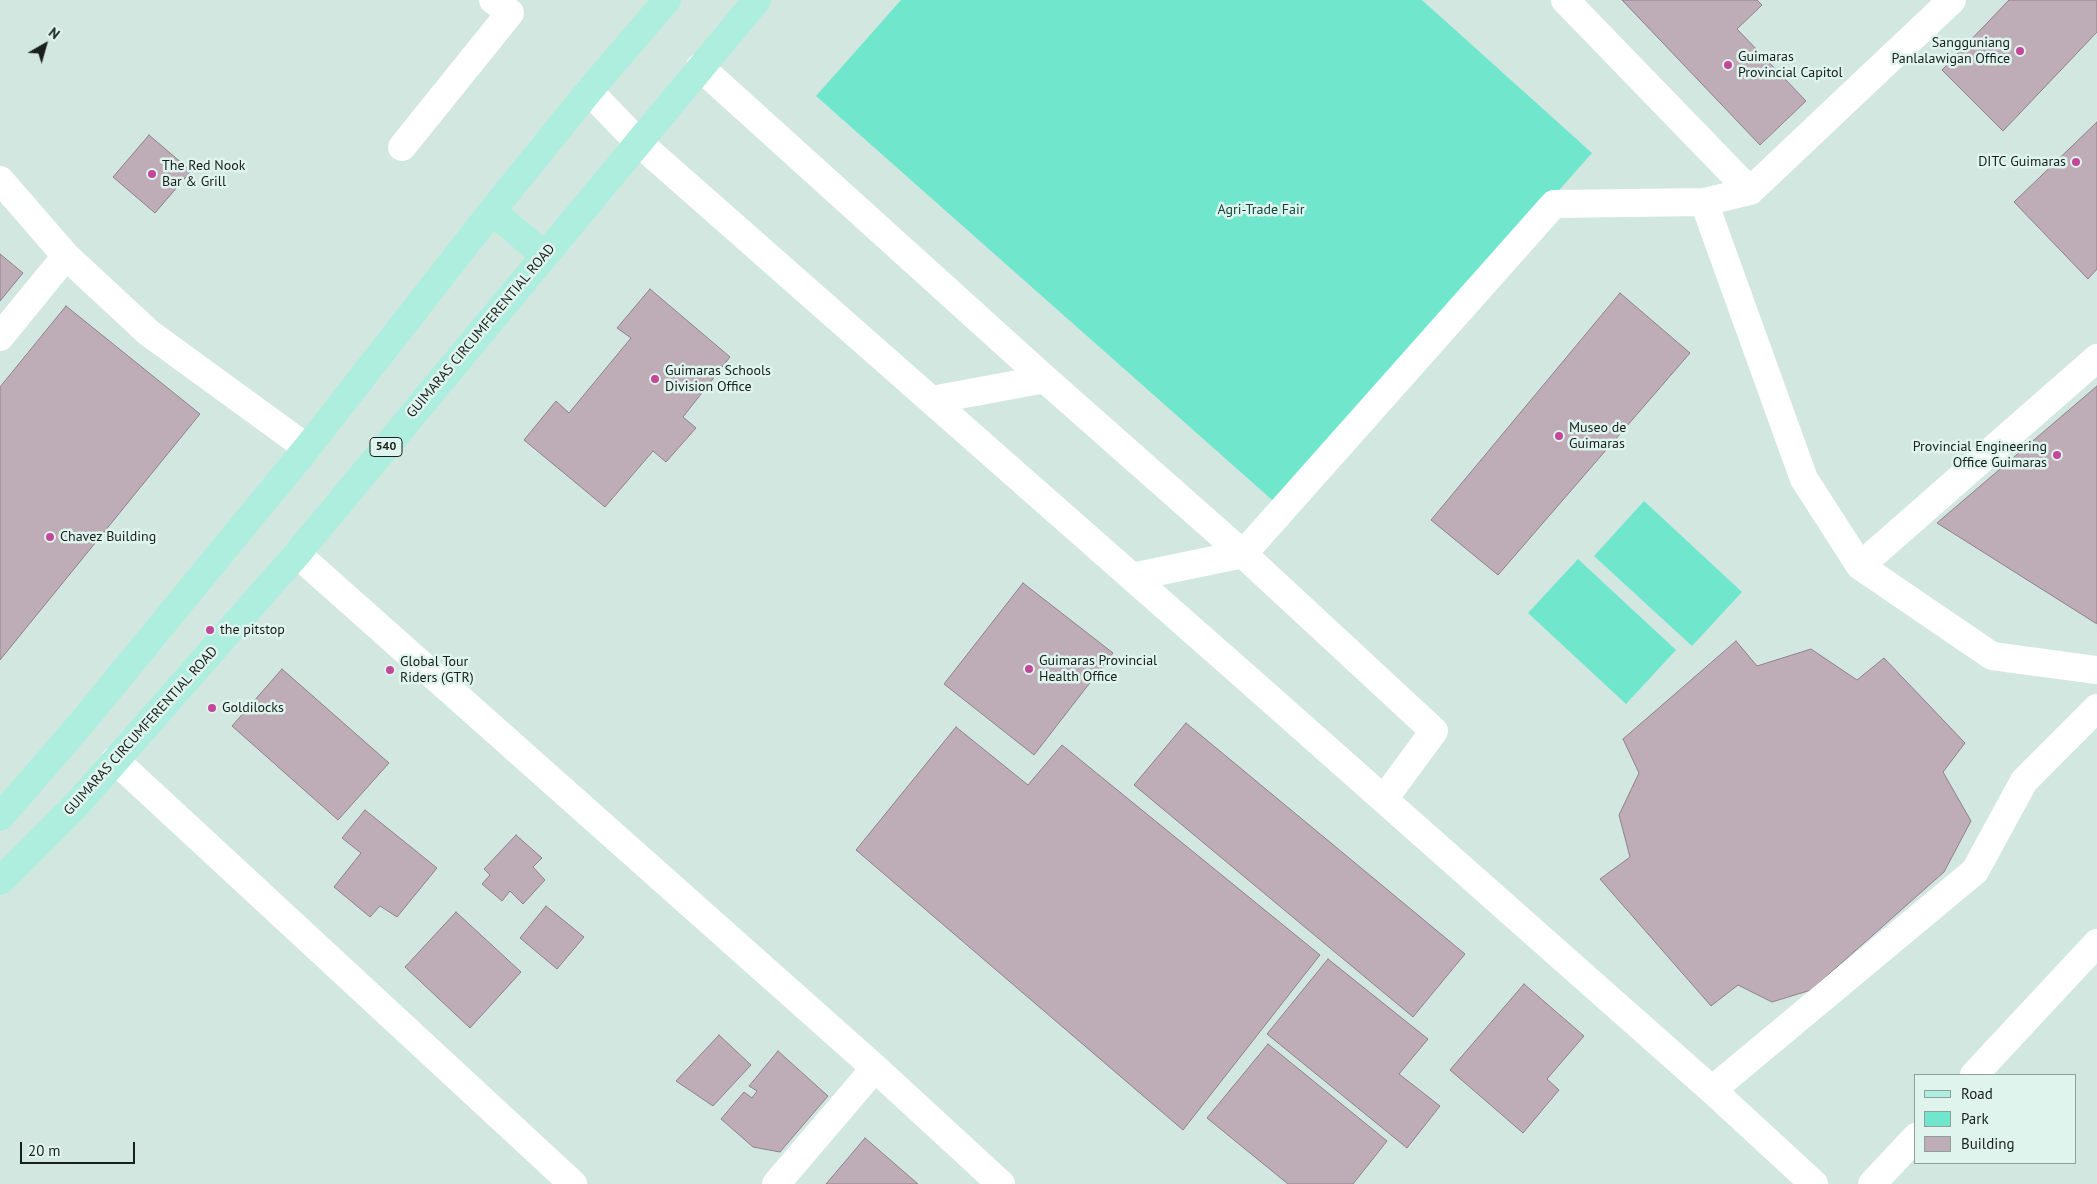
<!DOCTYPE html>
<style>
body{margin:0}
#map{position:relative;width:2097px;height:1184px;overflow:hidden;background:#d3e7e1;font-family:"PT Sans",sans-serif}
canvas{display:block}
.legend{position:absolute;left:1914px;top:1074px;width:162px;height:90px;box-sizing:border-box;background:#e0f4ee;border:1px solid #909f9a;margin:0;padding:6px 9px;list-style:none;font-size:15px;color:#181f1d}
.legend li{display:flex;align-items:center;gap:10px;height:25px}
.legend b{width:25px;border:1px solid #909f9a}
.north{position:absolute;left:20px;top:20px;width:50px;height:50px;-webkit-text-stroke:4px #e0f4ee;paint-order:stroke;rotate:38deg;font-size:14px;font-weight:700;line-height:20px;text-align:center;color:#181f1d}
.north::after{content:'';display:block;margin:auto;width:18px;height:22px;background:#181f1d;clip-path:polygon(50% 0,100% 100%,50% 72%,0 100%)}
.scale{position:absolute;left:20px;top:1142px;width:115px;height:22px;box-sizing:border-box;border:2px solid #181f1d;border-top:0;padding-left:6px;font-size:15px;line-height:18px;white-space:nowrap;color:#181f1d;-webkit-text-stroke:4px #e0f4ee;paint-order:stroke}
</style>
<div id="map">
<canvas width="2097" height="1184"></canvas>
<ul class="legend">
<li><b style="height:6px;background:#adeedf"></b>Road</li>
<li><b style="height:14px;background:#70e6cd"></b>Park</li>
<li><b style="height:14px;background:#beadb6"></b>Building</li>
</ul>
<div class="north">N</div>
<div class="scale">20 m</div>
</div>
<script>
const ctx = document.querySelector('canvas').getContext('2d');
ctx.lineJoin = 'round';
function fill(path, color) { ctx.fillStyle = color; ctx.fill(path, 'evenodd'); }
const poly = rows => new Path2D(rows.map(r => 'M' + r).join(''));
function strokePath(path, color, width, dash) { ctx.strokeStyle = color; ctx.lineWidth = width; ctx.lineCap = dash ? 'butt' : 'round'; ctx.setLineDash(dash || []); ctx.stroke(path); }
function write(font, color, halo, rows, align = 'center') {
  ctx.font = font + ' "PT Sans",sans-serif'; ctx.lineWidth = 5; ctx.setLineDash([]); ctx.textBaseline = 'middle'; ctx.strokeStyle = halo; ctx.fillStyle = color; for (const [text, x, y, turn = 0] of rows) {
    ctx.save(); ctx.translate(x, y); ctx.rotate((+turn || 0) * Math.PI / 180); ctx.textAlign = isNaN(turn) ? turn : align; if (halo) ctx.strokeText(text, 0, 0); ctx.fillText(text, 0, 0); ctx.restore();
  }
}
fill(poly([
 [901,0,1422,0,1592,153,1279,506,816,96],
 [1644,501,1742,592,1692,646,1594,556],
 [1578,559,1676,650,1626,704,1528,613]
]), '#70e6cd');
const building = poly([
 [1622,0,1757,0,1762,5,1737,29,1806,101,1760,145,1622,0],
 [2009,0,2097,0,2097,32,2003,131,1942,70,2009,0],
 [2097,122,2097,269,2088,279,2014,202,2097,122],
 [149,135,191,171,155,213,113,177,149,135],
 [0,254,23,273,0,301,0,254],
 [650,289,730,357,683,417,696,428,666,462,653,451,605,507,524,440,556,401,569,413,631,338,617,328,650,289],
 [1620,293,1690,353,1498,575,1431,520,1620,293],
 [66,306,200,414,0,660,0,387,66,306],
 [2097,386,2097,624,1937,523,2097,386],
 [1023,583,1113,653,1034,755,944,684,1023,583],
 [1736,641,1757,666,1811,649,1857,680,1884,658,1965,743,1943,772,1971,821,1944,872,1811,990,1772,1002,1738,985,1711,1006,1600,879,1630,857,1619,815,1639,773,1623,739,1736,641],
 [282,669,389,763,338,820,232,726,282,669],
 [1186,723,1465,954,1413,1017,1134,785,1186,723],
 [956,727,1028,785,1062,745,1320,955,1183,1130,856,850,956,727],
 [365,810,437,868,397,917,380,906,370,917,334,887,361,853,342,838,365,810],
 [516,835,542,858,533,867,545,880,523,904,510,891,502,901,482,884,490,875,484,869,516,835],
 [546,906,584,937,557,969,520,938,546,906],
 [456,912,521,972,470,1028,405,967,456,912],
 [1328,959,1428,1039,1399,1074,1440,1106,1407,1148,1267,1034,1328,959],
 [1524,984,1584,1036,1547,1079,1559,1090,1523,1133,1450,1070,1524,984],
 [719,1035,751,1065,713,1106,676,1081,719,1035],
 [1268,1044,1387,1141,1353,1184,1288,1184,1207,1118,1268,1044],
 [778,1051,828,1096,780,1152,753,1147,721,1119,744,1092,752,1098,757,1091,749,1086,778,1051],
 [865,1138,918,1184,826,1184,865,1138]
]);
fill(building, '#beadb6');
strokePath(building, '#908189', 1);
strokePath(poly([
 [1565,0,1750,191,1952,0],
 [700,67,1045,379,1243,554,1434,731,1384,799],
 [589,91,638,142,1249,680,1712,1090,1975,871,2024,781,2097,708],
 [402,147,510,13,493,0],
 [0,180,66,256,149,333,307,448],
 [1750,191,1704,202,1804,479,1860,566,1992,656,2097,670],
 [0,337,66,256],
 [932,400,1045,379],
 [297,554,875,1068,1001,1184],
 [1860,566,2097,358],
 [1132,577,1243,554,1554,204,1704,202],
 [115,760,573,1184],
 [1974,1075,2097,943],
 [1712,1090,1814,1184],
 [776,1184,875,1068],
 [1872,1184,1916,1137]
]), '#fff', 28);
strokePath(poly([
 [492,211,544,255],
 [0,817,79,726,307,448,492,211,589,91,667,0],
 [0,881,79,802,297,554,757,0]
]), '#adeedf', 28);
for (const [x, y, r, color] of [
 [2020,51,5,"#c44899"],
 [1728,65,5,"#c44899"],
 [2076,162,5,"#c44899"],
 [152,174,5,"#c44899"],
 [655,379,5,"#c44899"],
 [1559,436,5,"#c44899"],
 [2057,455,5,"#c44899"],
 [50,537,5,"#c44899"],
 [210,630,5,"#c44899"],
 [1029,669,5,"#c44899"],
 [390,670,5,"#c44899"],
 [212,708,5,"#c44899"]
]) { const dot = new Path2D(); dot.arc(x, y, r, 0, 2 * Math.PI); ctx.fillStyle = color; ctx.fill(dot); strokePath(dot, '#e0f4ee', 2); }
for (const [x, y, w] of [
 [386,447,32]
]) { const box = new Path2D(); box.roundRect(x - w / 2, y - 9.5, w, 19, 4); ctx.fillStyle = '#e0f4ee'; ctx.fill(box); strokePath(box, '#181f1d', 1); }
write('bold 12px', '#181f1d', null, [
 ["540",386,447]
]);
write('14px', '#181f1d', '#e0f4ee', [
 ["Sangguniang",2010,43,"right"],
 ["Panlalawigan Office",2010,59,"right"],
 ["Guimaras",1738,57],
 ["Provincial Capitol",1738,73],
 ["DITC Guimaras",2066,162,"right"],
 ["The Red Nook",162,166],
 ["Bar & Grill",162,182],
 ["Guimaras Schools",665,371],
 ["Division Office",665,387],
 ["Museo de",1569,428],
 ["Guimaras",1569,444],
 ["Provincial Engineering",2047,447,"right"],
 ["Office Guimaras",2047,463,"right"],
 ["Chavez Building",60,537],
 ["the pitstop",220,630],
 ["Guimaras Provincial",1039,661],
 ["Health Office",1039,677],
 ["Global Tour",400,662],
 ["Riders (GTR)",400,678],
 ["Goldilocks",222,708]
], 'left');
write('14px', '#10483e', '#e0f4ee', [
 ["Agri-Trade Fair",1261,210]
]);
write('14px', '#181f1d', '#e0f4ee', [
 ["GUIMARAS CIRCUMFERENTIAL ROAD",481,331,-50],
 ["GUIMARAS CIRCUMFERENTIAL ROAD",141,731,-48]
]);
</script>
